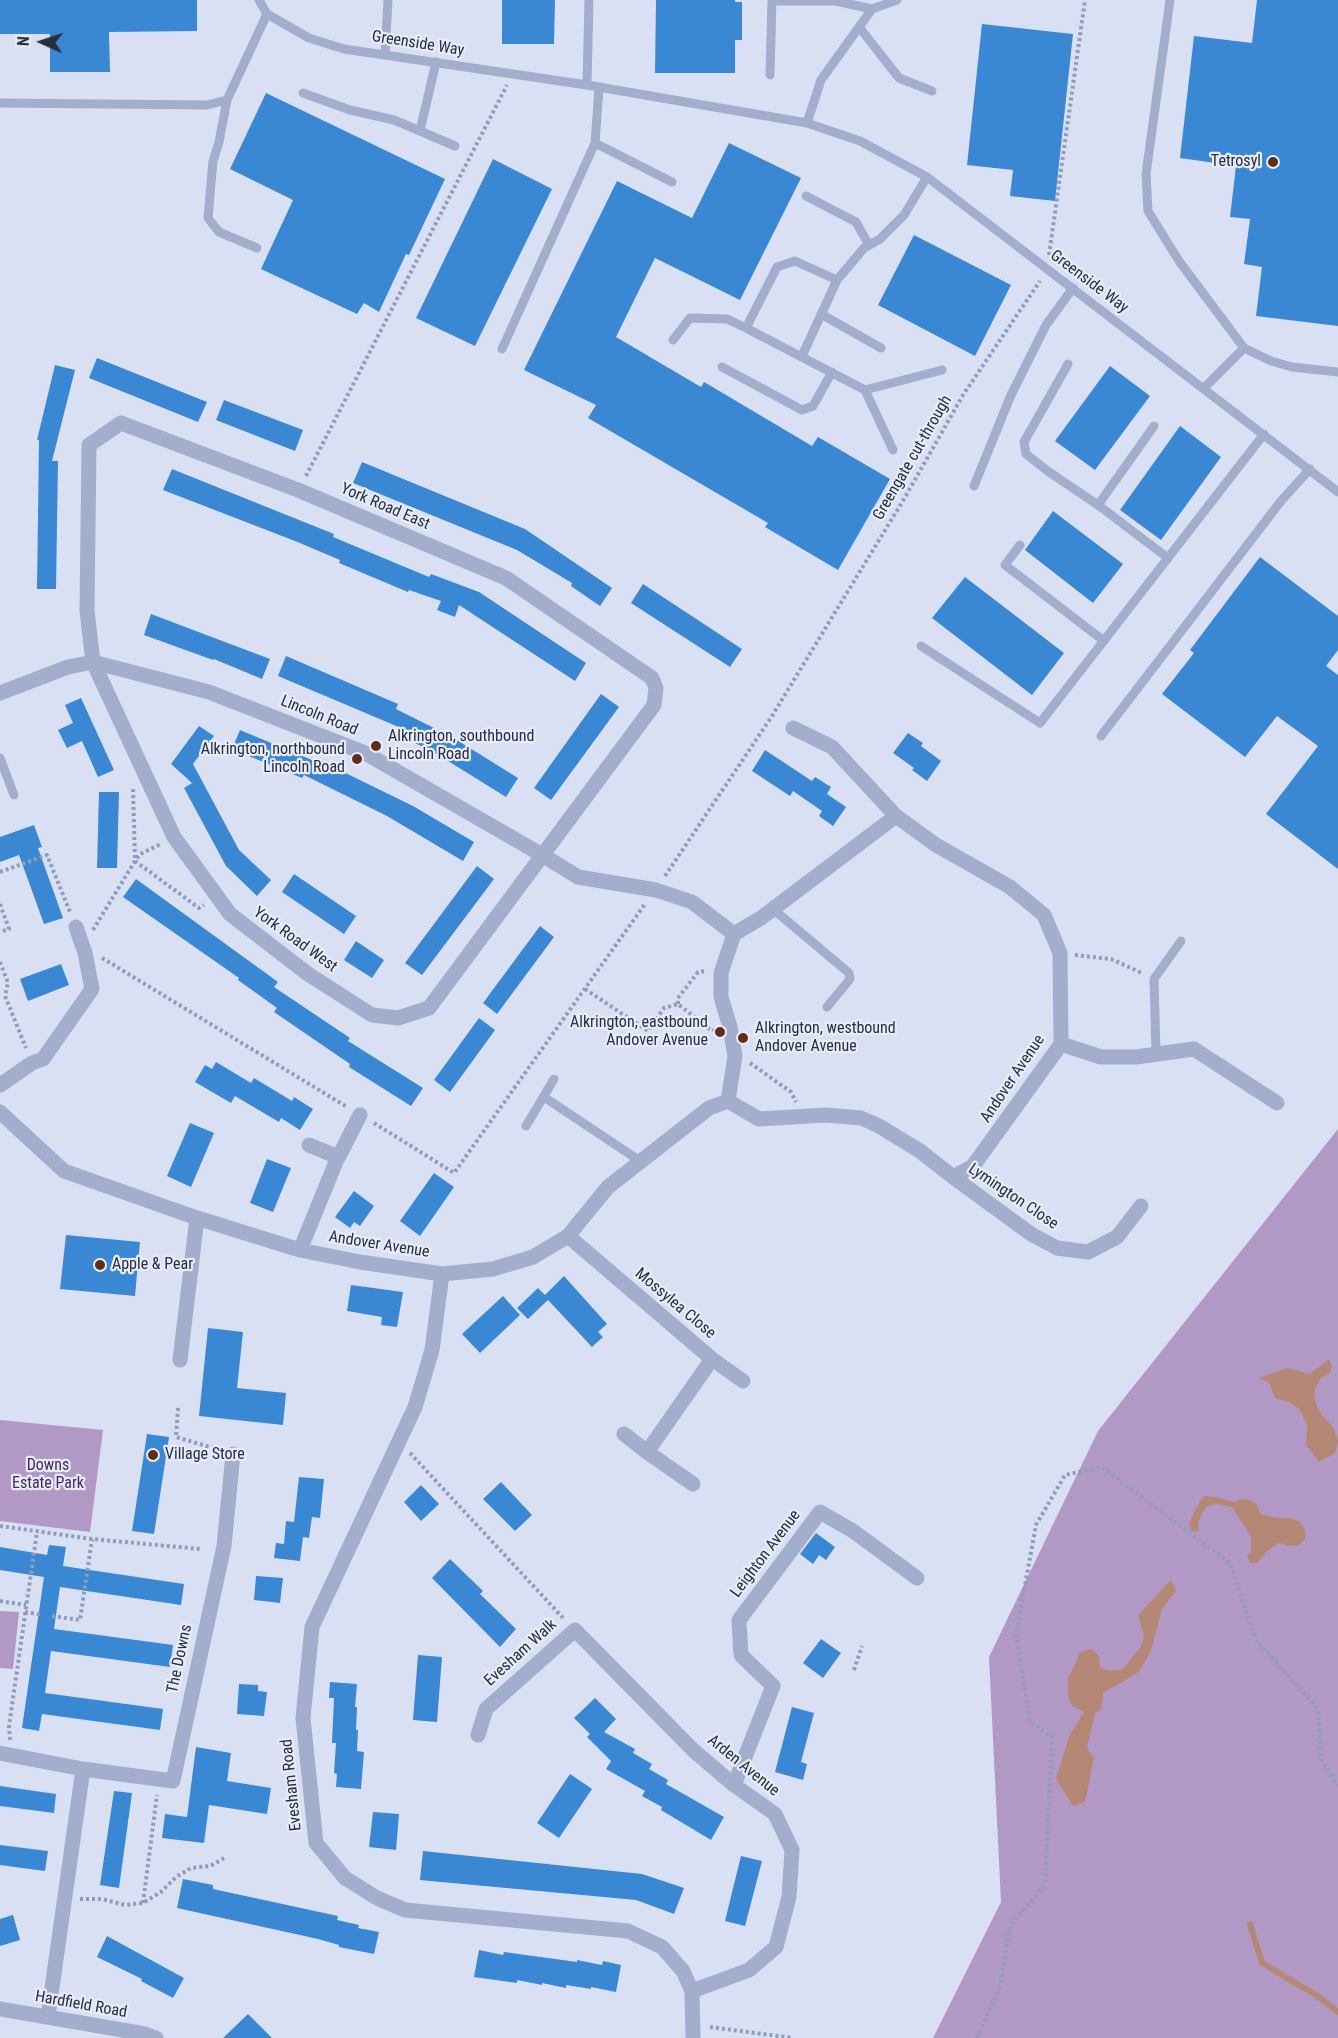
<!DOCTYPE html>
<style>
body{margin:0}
#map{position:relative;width:1338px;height:2038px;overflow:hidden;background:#dae0f4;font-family:"Roboto Condensed",sans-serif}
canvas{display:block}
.north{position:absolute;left:12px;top:12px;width:60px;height:60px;-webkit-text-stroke:4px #e7ebfb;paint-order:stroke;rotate:273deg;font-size:16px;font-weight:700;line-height:24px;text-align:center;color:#272f39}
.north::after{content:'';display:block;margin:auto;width:21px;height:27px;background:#272f39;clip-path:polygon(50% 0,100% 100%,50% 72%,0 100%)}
</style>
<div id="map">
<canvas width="1338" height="2038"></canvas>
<div class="north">N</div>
</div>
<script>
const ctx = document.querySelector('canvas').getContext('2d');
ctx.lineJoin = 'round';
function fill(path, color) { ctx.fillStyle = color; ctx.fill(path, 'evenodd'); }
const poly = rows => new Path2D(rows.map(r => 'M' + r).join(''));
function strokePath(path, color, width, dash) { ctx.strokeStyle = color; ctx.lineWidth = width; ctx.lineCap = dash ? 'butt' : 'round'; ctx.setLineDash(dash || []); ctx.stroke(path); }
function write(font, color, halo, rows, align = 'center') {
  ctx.font = font + ' "Roboto Condensed",sans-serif'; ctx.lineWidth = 4.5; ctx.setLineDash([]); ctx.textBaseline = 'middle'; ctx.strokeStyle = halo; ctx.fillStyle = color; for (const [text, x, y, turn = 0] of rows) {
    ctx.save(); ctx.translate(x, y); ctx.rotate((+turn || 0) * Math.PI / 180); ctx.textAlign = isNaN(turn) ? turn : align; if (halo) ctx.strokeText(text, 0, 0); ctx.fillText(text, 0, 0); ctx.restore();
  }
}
fill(poly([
 [1338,1129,1338,2038,933,2038,1001,1902,989,1657,1098,1431],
 [0,1420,103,1430,90,1532,0,1521],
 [0,1611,19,1612,13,1669,0,1668]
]), '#b298c5');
fill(poly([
 [1329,1359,1332,1365,1330,1373,1321,1378,1315,1388,1314,1399,1321,1414,1333,1427,1338,1440,1335,1453,1319,1462,1306,1445,1307,1425,1299,1409,1289,1402,1275,1398,1269,1382,1259,1378,1287,1368,1310,1374],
 [1204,1496,1215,1497,1234,1502,1242,1499,1252,1501,1257,1505,1261,1514,1277,1518,1290,1518,1300,1522,1306,1532,1305,1539,1299,1545,1290,1546,1279,1543,1266,1552,1257,1563,1250,1563,1247,1556,1251,1552,1251,1537,1232,1507,1216,1504,1207,1507,1203,1511,1198,1523,1199,1531,1194,1532,1191,1530,1189,1524,1196,1508],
 [1171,1580,1176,1591,1162,1609,1151,1651,1139,1672,1103,1693,1101,1710,1095,1713,1087,1748,1094,1758,1085,1802,1073,1806,1056,1779,1070,1734,1084,1712,1072,1706,1068,1696,1068,1677,1074,1667,1080,1652,1092,1649,1099,1656,1100,1668,1111,1671,1123,1669,1140,1648,1144,1637,1138,1615]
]), '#b58876');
strokePath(poly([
 [1250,1924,1262,1963,1316,1995,1338,2012]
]), '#b58876', 6);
fill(poly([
 [0,0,197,0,197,31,109,32,110,72,50,72,50,34,0,34],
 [502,0,555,0,554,44,502,44],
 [656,0,735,0,735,2,742,2,742,40,735,40,735,73,655,73],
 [1257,0,1338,0,1338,326,1256,316,1262,267,1244,264,1250,219,1230,217,1236,166,1180,158,1194,36,1252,43],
 [982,24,1073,34,1055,201,1010,196,1013,170,967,165],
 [266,93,445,179,409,255,406,254,379,312,364,303,357,314,261,269,293,200,230,169],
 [729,143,801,178,740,300,655,258,616,337,701,387,704,382,812,446,818,437,890,479,838,570,765,527,768,523,588,418,596,405,524,370,617,181,692,218],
 [493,159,552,189,475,346,416,318],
 [914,235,1011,285,975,356,878,305],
 [97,358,207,402,198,422,89,378],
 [55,365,75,370,52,461,58,461,56,589,37,589,39,440,37,440],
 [1110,366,1150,396,1095,470,1055,441],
 [224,400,303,430,295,451,216,420],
 [1180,426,1221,457,1161,540,1120,510],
 [362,462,525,529,612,588,600,606,571,586,572,583,517,550,353,483],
 [172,469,334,534,333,537,429,577,431,574,479,592,586,663,575,681,459,605,455,617,437,610,441,601,409,590,408,592,339,563,340,560,295,541,163,490],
 [1053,511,1123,564,1093,603,1025,550],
 [1260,557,1338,616,1338,650,1326,666,1338,675,1338,869,1266,814,1318,746,1277,716,1245,757,1162,694,1194,653,1190,650],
 [965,577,1064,653,1032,695,932,618],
 [643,584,742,649,730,667,631,603],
 [151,614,270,659,262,679,214,659,213,660,144,635],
 [286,656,398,704,396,709,452,737,518,778,506,797,440,756,398,734,401,728,278,676],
 [601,694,619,707,551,800,534,788],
 [81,698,114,770,98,777,82,741,67,748,58,730,73,723,65,705],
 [199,726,214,736,193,764,239,850,271,880,257,896,226,866,184,788,192,783,171,764],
 [240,730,324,765,325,763,413,806,474,842,463,861,387,816,304,775,302,778,232,749],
 [908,733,923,743,921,746,941,761,927,781,912,770,914,768,893,753],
 [765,750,812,781,815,777,831,787,827,794,846,807,833,826,819,816,822,811,793,791,790,796,752,771],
 [99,792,119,792,117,868,97,868],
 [34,825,42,847,38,848,63,918,44,924,19,855,0,862,0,837],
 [477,866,494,879,422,975,405,963],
 [294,874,356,916,344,934,282,892],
 [136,879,278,982,274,987,350,1038,348,1041,423,1088,411,1106,349,1067,350,1064,274,1012,277,1008,238,980,239,978,123,897],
 [540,926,554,937,497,1014,483,1003],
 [356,941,384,960,372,978,344,960],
 [61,964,69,985,28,1001,20,979],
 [479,1018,495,1030,450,1092,434,1080],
 [216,1062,251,1083,254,1078,292,1101,294,1097,313,1109,300,1130,281,1118,279,1122,235,1096,231,1103,195,1082,205,1065,212,1069],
 [190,1123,214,1133,191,1187,167,1176],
 [267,1159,291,1168,273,1212,250,1203],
 [434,1173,454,1187,420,1236,400,1221],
 [354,1191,374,1206,360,1226,354,1222,350,1228,335,1217],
 [66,1235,140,1242,135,1296,60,1289],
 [564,1276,607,1324,598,1332,603,1337,592,1347,548,1300,528,1319,517,1308,538,1288,545,1295],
 [351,1285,403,1292,397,1327,381,1325,382,1317,347,1311],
 [503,1296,520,1315,480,1353,462,1334],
 [208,1328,243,1332,237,1388,286,1393,283,1425,199,1416],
 [147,1434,169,1437,154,1534,132,1531],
 [299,1477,324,1479,320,1518,312,1517,309,1538,303,1537,300,1561,274,1558,276,1543,284,1544,286,1521,294,1522],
 [501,1482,532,1515,515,1531,483,1499],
 [421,1485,439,1504,421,1521,404,1502],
 [816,1533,835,1547,826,1560,819,1555,813,1564,800,1554],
 [49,1545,66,1547,63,1566,184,1584,181,1605,60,1587,54,1629,173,1645,170,1667,51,1651,45,1693,163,1709,160,1730,42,1714,39,1731,22,1728,44,1577,0,1570,0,1547,47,1555],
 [450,1559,483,1591,480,1594,516,1629,500,1647,432,1578],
 [256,1576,283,1578,280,1603,254,1600],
 [821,1639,841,1653,823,1678,803,1663],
 [418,1655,442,1657,437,1722,413,1720],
 [330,1682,357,1684,355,1707,357,1707,356,1730,358,1730,357,1751,364,1752,361,1789,336,1787,337,1774,334,1773,336,1743,332,1743,334,1698,329,1698],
 [239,1684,258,1685,258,1691,267,1692,264,1716,237,1714],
 [595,1698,616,1719,604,1732,635,1749,633,1753,652,1764,649,1769,668,1780,666,1784,724,1817,711,1840,661,1810,662,1807,642,1796,645,1791,606,1769,611,1761,587,1737,590,1734,574,1718],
 [792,1707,814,1713,801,1762,807,1764,803,1780,775,1772],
 [196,1747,231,1753,227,1781,271,1788,267,1814,209,1805,204,1843,162,1838,165,1814,187,1817],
 [570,1774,592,1789,559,1838,537,1823],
 [0,1786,56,1794,54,1813,0,1806],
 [114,1791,132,1793,119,1888,100,1885],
 [373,1812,399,1814,396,1850,369,1847],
 [0,1845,48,1851,45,1871,0,1865],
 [423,1851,642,1874,684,1888,674,1914,636,1900,420,1880],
 [741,1856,762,1861,745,1926,725,1921],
 [183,1879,213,1885,213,1889,338,1916,337,1920,359,1925,358,1928,379,1932,374,1954,339,1947,339,1945,318,1939,177,1908],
 [13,1915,20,1940,0,1946,0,1919],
 [107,1936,184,1978,173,1998,141,1981,142,1979,97,1957],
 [479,1950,503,1955,504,1952,577,1962,577,1960,602,1965,603,1961,621,1965,616,1992,591,1987,591,1989,566,1985,566,1988,542,1983,542,1985,517,1980,517,1983,474,1977],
 [248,2014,272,2038,223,2038]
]), '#3a88d3');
strokePath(poly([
 [1049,255,1085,0],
 [306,476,507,85],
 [133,789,135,861,199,908,204,905],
 [0,872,47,855,70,912],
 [665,876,772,716,904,499,963,395,1040,281],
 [0,904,9,929,0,932],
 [93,930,135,861,140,854,161,844],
 [1075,955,1111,959,1142,973],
 [102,958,347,1107],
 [0,962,8,983,5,996,26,1048],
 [585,989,648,1031,664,1008,678,1004,712,1031,715,1030],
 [678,1004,678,998,698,972,706,971],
 [750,1063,791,1092,796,1102],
 [374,1123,454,1173,645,904],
 [178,1408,176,1437,220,1450],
 [410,1453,564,1619],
 [0,1526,92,1539,200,1549],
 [0,1601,26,1605],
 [25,1612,42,1615],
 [52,1616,80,1620,92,1539],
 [854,1670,862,1646],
 [10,1740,9,1726,37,1532],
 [80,1899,102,1899,125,1905,143,1903,161,1892,176,1877,191,1868,210,1866,226,1857],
 [143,1903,157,1795],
 [710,2027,793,2038],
 [977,2038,1000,1986,1010,1926,1045,1885,1052,1737,1030,1722,1016,1635,1036,1525,1065,1475,1101,1467,1230,1563,1255,1639,1318,1709,1321,1759,1338,1786]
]), '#8f9dba', 4, [3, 3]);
strokePath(poly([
 [259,0,267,14,309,38,344,49,587,85,807,123,860,141,927,177,1338,492],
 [1170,0,1146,174,1148,211,1179,261,1244,348,1271,361,1292,367,1338,372],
 [772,1,836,1,872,9,897,0],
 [859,27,899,78,932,91],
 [385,55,388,0],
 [770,75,772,0],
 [587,85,589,0],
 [303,93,350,110,394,120,420,131,436,62],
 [0,103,207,105,227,100],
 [807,123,821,80,872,9],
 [420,131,455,146],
 [595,143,672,182],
 [806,196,856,222,869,245],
 [257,248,219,232,208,218,213,161,219,142,227,100,267,14],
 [821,314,881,348],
 [746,328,777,267,795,261,837,280],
 [673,340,690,318,727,319,746,328,865,390,893,450],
 [502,349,595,143,599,88],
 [802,356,837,280,864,248,880,239,904,215,927,177],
 [1068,364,1024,442,1026,454,1049,472,1098,505,1168,558],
 [722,367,802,410,813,406,832,372],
 [1204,388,1244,348],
 [865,390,942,370],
 [974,486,1011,395,1046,325,1073,288],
 [1098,505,1154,426],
 [1020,545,1005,565,1104,641],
 [921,646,1040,723,1264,434],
 [1101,736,1281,501,1310,469],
 [0,758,14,795],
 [773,909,849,973,850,979,827,1007],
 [1156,1054,1154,979,1181,941],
 [544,1097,640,1161],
 [526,1126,554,1079]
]), '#a2aecb', 9);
strokePath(poly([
 [121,423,298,490,506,578,652,678,656,688,654,705,429,1008,398,1018,372,1015,308,974,230,914,174,837,93,662,87,611,89,445,121,423],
 [0,693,68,667,93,662,209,692,365,753,544,856,578,877,656,890,692,902,734,934],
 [1061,1044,1101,1057,1136,1057,1194,1049,1277,1103],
 [0,1085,32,1063,43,1059,92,989,85,953,76,927],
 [728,1101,759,1119,826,1115,861,1118,879,1126,920,1151,953,1177,973,1166,1061,1044,1060,953,1044,915,1010,887,936,845,896,816,832,747,793,728],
 [728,1101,735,1056,730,1027,721,997,721,973,734,934,761,918,896,816],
 [0,1112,64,1171,197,1218,300,1250,360,1262,442,1274,493,1269,533,1257,568,1236,608,1187,709,1108,728,1101],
 [338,1158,360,1115],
 [953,1177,1031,1234,1057,1248,1088,1252,1117,1237,1141,1206],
 [568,1236,712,1359,647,1452,693,1484],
 [300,1250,338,1157,309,1145],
 [442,1274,432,1350,415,1407,312,1627,303,1718,316,1843,345,1878,377,1898,405,1910,628,1931,662,1947,683,1971,692,1991,693,2038],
 [712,1359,743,1381],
 [180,1360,197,1218],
 [624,1434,647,1452],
 [478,1735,486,1709,575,1630,693,1750,734,1785,775,1814,792,1850,789,1897,776,1947,749,1970,692,1991],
 [0,1753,83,1769,173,1781,224,1546,233,1454],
 [734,1785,773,1686,741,1655,739,1620,820,1512,853,1531,917,1578],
 [0,2009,145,2034,156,2038],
 [48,2016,83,1769]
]), '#a2aecb', 15);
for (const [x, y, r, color] of [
 [1273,162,6,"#5f2e18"],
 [376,746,6,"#5f2e18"],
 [357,759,6,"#5f2e18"],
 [720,1032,6,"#5f2e18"],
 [743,1038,6,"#5f2e18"],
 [100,1265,6,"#5f2e18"],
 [153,1455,6,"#5f2e18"]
]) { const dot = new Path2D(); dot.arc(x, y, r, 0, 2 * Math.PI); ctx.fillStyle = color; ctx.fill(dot); strokePath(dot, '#e7ebfb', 2); }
write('16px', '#272f39', '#e7ebfb', [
 ["Greenside Way",418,44,9],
 ["Greenside Way",1089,282,37],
 ["Greengate cut-through",913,458,-60],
 ["York Road East",385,507,23],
 ["Lincoln Road",319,716,22],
 ["York Road West",295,940,36],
 ["Andover Avenue",1013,1079,-56],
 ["Lymington Close",1013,1197,34],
 ["Andover Avenue",379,1245,9],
 ["Mossylea Close",675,1304,40],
 ["Leighton Avenue",766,1554,-53],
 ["Evesham Walk",521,1653,-42],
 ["The Downs",180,1659,-78],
 ["Arden Avenue",743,1766,39],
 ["Evesham Road",292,1785,-96],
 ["Hardfield Road",81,2005,10]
]);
write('16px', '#272f39', '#e7ebfb', [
 ["Tetrosyl",1261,162,"right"],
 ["Alkrington, southbound",388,737],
 ["Lincoln Road",388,755],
 ["Alkrington, northbound",345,750,"right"],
 ["Lincoln Road",345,768,"right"],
 ["Alkrington, eastbound",708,1023,"right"],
 ["Andover Avenue",708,1041,"right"],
 ["Alkrington, westbound",755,1029],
 ["Andover Avenue",755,1047],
 ["Apple & Pear",112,1265],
 ["Village Store",165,1455]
], 'left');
write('16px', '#46285a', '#e7ebfb', [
 ["Downs",48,1466],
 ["Estate Park",48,1484]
]);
</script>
